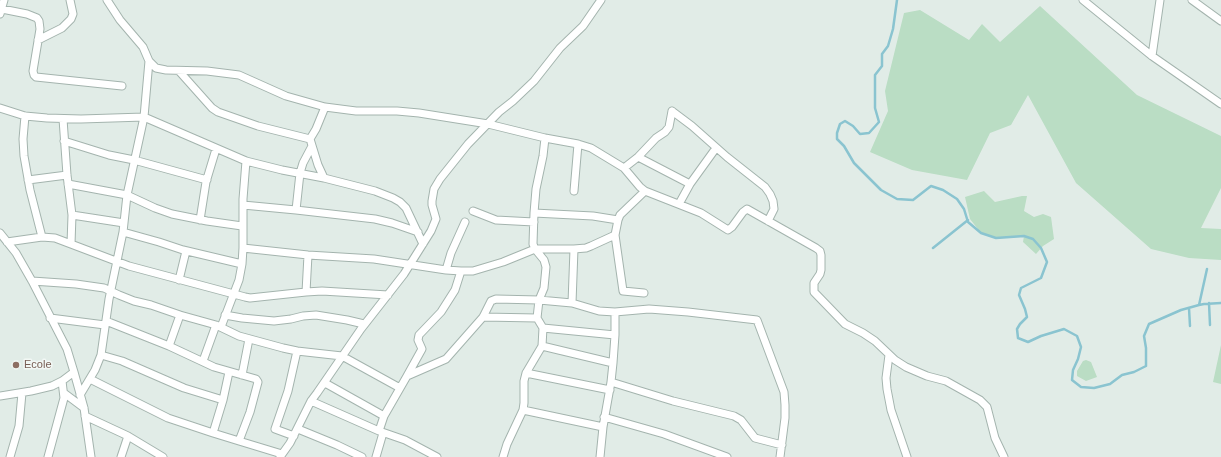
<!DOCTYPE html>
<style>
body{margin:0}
canvas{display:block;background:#e1ece7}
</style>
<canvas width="1221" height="457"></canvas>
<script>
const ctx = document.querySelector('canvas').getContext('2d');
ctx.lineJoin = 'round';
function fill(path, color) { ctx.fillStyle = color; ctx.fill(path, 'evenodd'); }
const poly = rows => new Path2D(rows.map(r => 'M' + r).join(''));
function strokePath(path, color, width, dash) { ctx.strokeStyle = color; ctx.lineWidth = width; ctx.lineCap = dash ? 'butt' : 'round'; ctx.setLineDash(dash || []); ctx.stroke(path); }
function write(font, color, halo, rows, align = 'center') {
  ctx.font = font + ' Arial,sans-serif'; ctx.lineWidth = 3; ctx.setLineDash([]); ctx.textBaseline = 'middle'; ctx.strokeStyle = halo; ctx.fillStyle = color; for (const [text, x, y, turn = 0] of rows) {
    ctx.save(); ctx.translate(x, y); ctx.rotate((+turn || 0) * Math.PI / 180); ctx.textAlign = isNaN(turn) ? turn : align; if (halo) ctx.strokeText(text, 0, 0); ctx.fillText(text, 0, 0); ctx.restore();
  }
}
fill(poly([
 [1040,6,1137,95,1221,136,1221,188,1201,228,1221,229,1221,260,1189,258,1151,249,1076,183,1028,95,1011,125,990,133,967,180,912,170,870,152,888,111,885,91,904,13,920,10,969,40,982,24,1000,42],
 [984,191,995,202,1022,196,1027,196,1024,211,1034,217,1043,214,1051,217,1054,239,1043,246,1036,254,1023,242,1024,236,996,238,981,233,970,219,965,197],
 [1221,345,1221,384,1213,382],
 [1086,360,1091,362,1097,377,1086,381,1077,376,1077,371,1083,361]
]), '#baddc4');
strokePath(poly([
 [897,0,893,29,888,46,882,54,882,66,875,75,875,108,879,122,869,133,860,134,853,126,845,121,840,124,837,133,837,139,844,146,854,163,881,190,897,199,913,200,931,186,943,190,957,199,964,209,968,222,981,233,996,238,1024,236,1033,239,1041,248,1047,262,1041,278,1021,288,1019,295,1025,309,1027,317,1020,324,1017,329,1018,338,1028,342,1041,336,1064,329,1077,336,1081,347,1078,359,1073,370,1072,380,1081,387,1094,388,1110,384,1122,375,1134,372,1146,366,1146,348,1144,336,1149,324,1181,310,1199,305,1204,304,1221,303],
 [933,248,968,220],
 [1209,303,1210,325],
 [1199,305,1207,269],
 [1189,308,1190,326]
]), '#8ac4d0', 2.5);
const minor = poly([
 [107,0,120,20,143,47,149,61,156,68,166,70,207,71,239,75,286,96,325,107,356,111,397,111,419,113,488,124,545,138,578,144,591,148,624,168,640,187,645,191,701,213,728,230,732,227,743,212,747,209,816,248,820,251,821,255,821,270,820,274,814,283,814,292,845,324,863,333,875,341,895,360,906,367,927,376,946,381,980,400,987,407,995,438,1004,457],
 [1083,0,1152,56,1221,104],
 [1192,0,1221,21],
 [2,9,27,14,37,18,39,21,40,29,33,71,34,75,36,77,122,86],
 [0,14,4,0],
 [38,40,62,28,71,19,73,14,70,0],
 [1152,56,1160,0],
 [179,71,212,108,218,112,258,126,310,139],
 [325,107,316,129,310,139,318,165,324,178,375,191,393,198,400,202,406,208,423,244],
 [0,108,25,116,47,118,81,119,144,117,246,161,282,170,324,178],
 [672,111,692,126,727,157,765,187,770,194,773,201,774,209,768,221],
 [25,116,23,139,24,156,30,190,42,237],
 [63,119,67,175,72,215,71,244],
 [64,141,109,155,134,160,207,180],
 [638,157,690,184],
 [624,168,638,157,656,138,665,132,669,127,672,111],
 [28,180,67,175],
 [68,184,127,195,155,208,172,214,207,221,242,226],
 [574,191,578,144],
 [679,204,690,184,716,148],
 [243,205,296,210,375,219,392,223,418,232],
 [296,210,300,173,303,163,312,146],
 [473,211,496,220,534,222],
 [534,213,593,216,618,220],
 [72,215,124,223],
 [200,220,206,182,216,149],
 [123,232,159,242,183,250,242,264],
 [0,233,16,253,32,281,67,349,74,372,84,408,91,457],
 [615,235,623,291,644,293],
 [7,242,42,237,55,238,129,266,245,297,250,298,306,292,322,291,388,295],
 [243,248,308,255,374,259,446,270,461,271,473,271,503,262,535,249,574,249,586,248,591,246,615,235,618,220,620,215,645,191],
 [446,270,451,253,465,222],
 [179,280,186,251],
 [32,281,76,284,104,288,119,295,134,301,151,305,180,315,216,325,239,336,283,348,297,351,342,356,400,388],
 [306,292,308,255],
 [572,303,574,249],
 [225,315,242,318,274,321,291,319,303,316,316,315,347,320,364,324],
 [483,317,537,318,543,328,615,335],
 [50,318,105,325],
 [537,318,539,300,544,288,546,267,544,260,535,249,533,244,534,213,536,189,543,156,545,138],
 [106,321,169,346,214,367,256,379,258,382,250,412,239,441,282,454],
 [221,327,239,280,242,264,243,248,243,199,246,161],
 [169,346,180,315],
 [542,346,613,363],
 [101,355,122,361,184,388,223,400],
 [889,355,886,378,887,389,891,410,907,457],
 [203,361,216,325],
 [526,373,610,390],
 [242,375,249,339],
 [407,376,422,349,418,340,419,335,441,312,455,290,461,271],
 [90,379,168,418,213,433,239,441],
 [611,382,673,401,734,416,741,420,755,438,782,445],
 [325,383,384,416],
 [64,393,84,408],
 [80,395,95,370,101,355,109,299,123,232,127,195,144,117,149,61],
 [0,396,31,391,52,386,62,381,74,372],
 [311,401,379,431,405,440,437,457],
 [523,410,603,427],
 [85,416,128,436,163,457],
 [604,417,664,434,727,457],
 [298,429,337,445,362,457],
 [379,431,384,416,407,376,446,359,483,317,491,301,496,299,539,300,572,303,599,311,615,312,649,309,688,312,757,320,784,392,785,405,785,418,780,457],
 [213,433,223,400,229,372],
 [294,436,275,429,288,391,297,351],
 [10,457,19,426,22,393],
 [48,457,64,398,62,381],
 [121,457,128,436],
 [280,457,290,443,311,401,317,393,361,329,404,274,431,231,436,219,432,205,432,201,434,189,440,179,468,144,499,112,513,101,534,81,560,48,583,26,601,0],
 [376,457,383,433],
 [503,457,507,444,523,410,524,403,524,381,526,373,542,346,543,328],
 [600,457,603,427,611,382,613,363,615,335,615,312]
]);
strokePath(minor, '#a4b4ae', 9);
strokePath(minor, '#fff', 7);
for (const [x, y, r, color] of [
 [16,365,4,"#8d6e63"]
]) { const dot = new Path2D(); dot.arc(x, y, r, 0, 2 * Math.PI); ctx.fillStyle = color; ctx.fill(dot); strokePath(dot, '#f2f8f5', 1.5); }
write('11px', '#785e54', '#f2f8f5', [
 ["Ecole",24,365]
], 'left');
</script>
